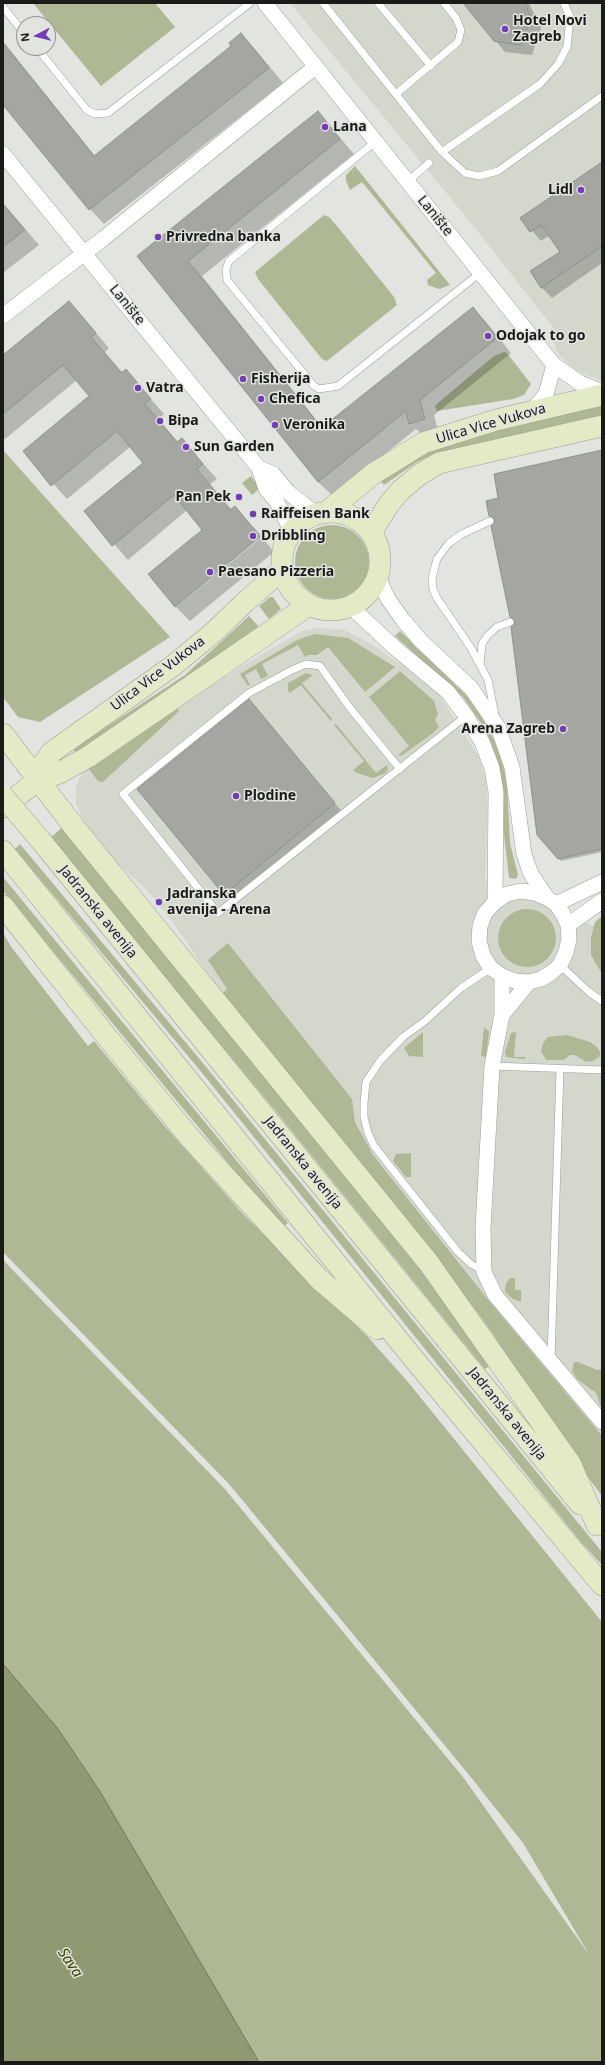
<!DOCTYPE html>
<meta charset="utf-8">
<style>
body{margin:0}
#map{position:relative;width:605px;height:2065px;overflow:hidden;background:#e2e4df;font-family:"Noto Sans",sans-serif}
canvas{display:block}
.frame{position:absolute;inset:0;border:4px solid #1a1b19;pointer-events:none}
.north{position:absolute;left:16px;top:16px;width:40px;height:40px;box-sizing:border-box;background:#e2e4df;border:1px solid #929490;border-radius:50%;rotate:263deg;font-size:11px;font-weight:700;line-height:16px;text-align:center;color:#1a1b19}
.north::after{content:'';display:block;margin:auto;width:14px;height:18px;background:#733eb5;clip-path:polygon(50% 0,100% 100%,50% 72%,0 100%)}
</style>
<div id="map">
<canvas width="605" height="2065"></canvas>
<div class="frame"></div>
<div class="north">N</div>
</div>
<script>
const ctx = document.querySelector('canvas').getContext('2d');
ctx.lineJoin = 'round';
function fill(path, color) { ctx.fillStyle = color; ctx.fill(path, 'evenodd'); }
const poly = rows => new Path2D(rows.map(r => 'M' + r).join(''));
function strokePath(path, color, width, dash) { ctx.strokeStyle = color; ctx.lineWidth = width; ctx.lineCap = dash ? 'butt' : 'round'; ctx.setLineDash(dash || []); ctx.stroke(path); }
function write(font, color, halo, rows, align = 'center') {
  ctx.font = font + ' "Noto Sans",sans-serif'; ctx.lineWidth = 3; ctx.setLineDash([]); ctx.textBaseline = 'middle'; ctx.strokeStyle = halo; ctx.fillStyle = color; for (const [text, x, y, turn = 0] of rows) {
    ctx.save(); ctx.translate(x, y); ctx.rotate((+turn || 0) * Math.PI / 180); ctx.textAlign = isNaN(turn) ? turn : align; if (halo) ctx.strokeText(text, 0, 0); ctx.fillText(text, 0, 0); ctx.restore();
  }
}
fill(poly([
 [290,3,602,3,602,381,578,372,561,357,556,350,554,342,555,330,475,228],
 [318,628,344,630,368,642,402,665,440,696,479,757,486,780,488,805,485,881,599,928,602,928,602,1480,222,994,176,927,149,892,115,861,85,823,76,804,76,786,81,775,88,767,219,680,267,651,302,631]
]), '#d4d8cc');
fill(poly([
 [33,3,155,3,175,27,101,86],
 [355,166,450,285,439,289,428,285,427,280,436,273,362,182,350,190,346,181,346,175],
 [324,215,329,217,337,226,394,297,397,305,327,361,322,359,258,279,255,272],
 [504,352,507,353,531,384,524,395,513,399,437,411,435,406,439,402,494,356],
 [602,404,602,415,436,453,417,462,387,483,384,485,381,482,382,478,413,458,460,440],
 [3,450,170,637,40,722,18,717,3,697],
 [251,476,260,488,252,495,242,483],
 '295 562a37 37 0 1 1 74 0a37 37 0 1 1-74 0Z',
 [270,597,273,597,281,609,269,619,259,606],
 [249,616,259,627,76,753,73,749,185,675],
 [400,631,468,697,481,716,499,749,507,783,510,843,518,875,516,879,509,878,503,826,503,787,497,759,489,738,481,723,463,697,395,636],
 [315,634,348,638,395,667,365,692,328,647,317,655,308,655,305,657,298,645,262,664,268,676,261,679,256,669,245,675,250,685,248,686,240,674,297,640],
 [400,671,434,701,438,714,435,720,439,727,432,734,401,756,398,755,409,746,369,697],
 [306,673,313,675,302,683,332,719,331,721,301,685,290,693,288,691,288,683],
 [179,708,178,712,103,782,98,781,88,768],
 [336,724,376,773,387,765,388,769,386,773,373,778,357,773,353,770,364,761,334,725],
 [64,826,435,1288,490,1366,485,1369,274,1109,50,838],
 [20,844,207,1068,602,1552,602,1565,580,1541,203,1074,15,849],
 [3,877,288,1223,282,1228,3,891],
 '498 938a29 29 0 1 1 58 0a29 29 0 1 1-58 0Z',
 [602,916,602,974,591,955,591,937,595,922],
 [3,933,12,948,88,1046,94,1041,162,1123,244,1215,367,1336,408,1382,602,1622,602,2062,259,2062,99,1790,58,1729,3,1664,3,1260,224,1488,463,1777,590,1956,523,1843,470,1776,229,1484,3,1252],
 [228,943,352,1099,355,1122,373,1155,489,1301,602,1436,602,1496,576,1461,489,1328,433,1253,222,994,227,989,208,960],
 [484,1027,489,1031,486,1057,481,1056],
 [423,1032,423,1057,409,1056,404,1048],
 [516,1032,514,1057,526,1057,524,1059,506,1057,505,1052,511,1033],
 [567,1035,590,1042,597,1047,600,1052,600,1056,593,1061,586,1062,575,1055,570,1055,564,1060,546,1060,541,1051,543,1043,548,1037],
 [411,1153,411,1177,406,1177,393,1161,396,1154],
 [510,1278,515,1278,515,1290,521,1290,521,1302,511,1298,505,1291,506,1283],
 [574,1362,578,1362,597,1370,602,1369,602,1410,596,1393,577,1379,572,1371]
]), '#aeb894');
const water = poly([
 [3,1664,58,1729,99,1790,259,2062,3,2062,3,1664]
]);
fill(water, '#8f9a73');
strokePath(water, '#6c7458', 1);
fill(poly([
 [464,3,529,3,541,28,532,55,505,52],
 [241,35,255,49,283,83,104,224,90,209,3,104,3,41,95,156,232,47],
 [318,112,354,154,202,276,318,422,325,427,473,308,487,323,511,353,434,415,439,433,425,437,416,429,333,496,318,482,138,256],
 [602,163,602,263,552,298,542,288,531,272,561,253,550,235,541,241,521,218],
 [3,203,39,245,4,272,3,271],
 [69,302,109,348,105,352,123,373,126,371,164,414,158,419,178,442,182,440,217,479,210,484,232,510,235,507,261,535,176,605,203,530,187,510,128,560,86,512,145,463,131,446,67,499,24,451,90,396,77,380,5,439,3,437,3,357],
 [602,451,602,852,561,861,559,859,496,520,490,516,499,498],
 [262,537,274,552,190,621,176,607],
 [249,701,344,814,235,905,138,790]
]), '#0003');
const building = poly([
 [463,3,525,3,531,17,521,45,494,41,463,3],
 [241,33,269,68,89,210,3,105,3,43,94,156,231,46,229,43,241,33],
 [318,111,340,139,188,261,317,422,319,420,324,426,473,307,497,338,420,400,425,419,409,424,406,411,318,482,137,256,318,111],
 [602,162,602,246,541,288,530,271,560,252,541,225,530,232,520,218,602,162],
 [3,204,25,230,3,247,3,204],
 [69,301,96,333,91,337,121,373,126,369,151,399,145,404,177,442,182,438,203,464,197,469,230,510,235,506,260,537,175,607,148,574,202,530,174,495,112,546,84,511,143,463,117,431,51,486,23,451,89,396,63,365,3,414,3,355,69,301],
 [602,450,602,849,558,859,537,835,511,627,514,625,515,621,510,617,491,526,494,524,495,519,489,516,486,501,498,498,494,474,602,450],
 [249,699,335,803,224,895,137,789,249,699]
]);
fill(building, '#a5a6a1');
strokePath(building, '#8f918c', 1);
const lane = poly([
 [323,3,442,152,465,173,479,176,498,171,602,96],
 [378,3,431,66],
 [3,7,24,33],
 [37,48,87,110,95,114,108,113,250,3],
 [396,94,458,42,461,30,456,18,444,3],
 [375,142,229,261,226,269,227,280,314,386,319,389,338,386,480,273],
 [442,152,540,84,558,64,567,47,570,17,564,3],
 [407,182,429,163],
 [490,521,462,534,449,543,437,559,432,578,433,589,437,598,471,648,488,680,495,715],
 [480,665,482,644,487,636,497,627,510,622],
 [400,769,350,708,320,666,306,664,292,670,249,693,123,794,218,913,365,796,466,716],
 [560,965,589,992,602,1001],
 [492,1066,602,1070],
 [484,1271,471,1264,458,1252,374,1146,368,1133,364,1117,364,1103,366,1082,380,1061,403,1037,425,1021,461,988,491,968],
 [551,1360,560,1069]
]);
const street = poly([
 [265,3,554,365,580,383,602,392],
 [3,154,259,468,266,489,277,502,292,532],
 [3,316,104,238,315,67],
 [531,412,546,394,554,365],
 [259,468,273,474,289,493,317,515],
 [378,577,388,599,403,620,421,641,471,688,498,727,512,767,524,854,528,866,531,874,547,898,556,904,563,914,568,925,569,939,566,952,560,965,551,973,541,979,529,982,515,981,502,976,491,968,483,956,479,941,480,926,485,913,495,902,507,894,521,891,535,893,547,898],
 [350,606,394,647,448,692,466,716,482,742,492,768,496,792,495,902],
 [556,904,602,882],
 [568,925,602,901],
 [502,976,502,1015,529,982],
 [502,1015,492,1066,483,1228,484,1272,495,1295,602,1422]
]);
const secondary = poly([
 [329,510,373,474,423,443,496,420,602,395],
 '282 561a49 49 0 1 1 98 0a49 49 0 1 1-98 0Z',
 [371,533,389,504,400,491,419,475,439,463,602,426],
 [3,734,75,828,428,1262,570,1463,597,1525],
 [37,781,40,768,52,752,174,665,215,631,245,602,283,569],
 [3,807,37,781,59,773,88,757,309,605],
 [42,842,580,1504],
 [3,851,417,1363,602,1585],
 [3,906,102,1031,192,1140,319,1279,377,1329]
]);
strokePath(lane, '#9c9d98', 8);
strokePath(street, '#9c9d98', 16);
strokePath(secondary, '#9c9d98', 22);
strokePath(lane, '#fff', 7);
strokePath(street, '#fff', 15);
strokePath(secondary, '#e2ebc6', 21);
const secondaryBridge = poly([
 [3,796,42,842]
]);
strokePath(secondaryBridge, '#9c9d98', 22, []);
strokePath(secondaryBridge, '#e2ebc6', 21);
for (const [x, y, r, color] of [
 [505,29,4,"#733eb5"],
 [325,127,4,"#733eb5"],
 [581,190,4,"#733eb5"],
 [158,237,4,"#733eb5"],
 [488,336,4,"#733eb5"],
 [243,379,4,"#733eb5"],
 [138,388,4,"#733eb5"],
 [261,399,4,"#733eb5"],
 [160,421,4,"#733eb5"],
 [275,425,4,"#733eb5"],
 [186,447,4,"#733eb5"],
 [239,497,4,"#733eb5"],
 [253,514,4,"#733eb5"],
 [253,536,4,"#733eb5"],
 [210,572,4,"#733eb5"],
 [563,729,4,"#733eb5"],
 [236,796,4,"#733eb5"],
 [159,902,4,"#733eb5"]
]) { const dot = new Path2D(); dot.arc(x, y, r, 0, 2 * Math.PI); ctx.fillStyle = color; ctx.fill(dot); strokePath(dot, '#e2e4df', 1.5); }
write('bold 14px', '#1a1b19', '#e2e4df', [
 ["Hotel Novi",513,21],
 ["Zagreb",513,37],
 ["Lana",333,127],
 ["Lidl",573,190,"right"],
 ["Privredna banka",166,237],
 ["Odojak to go",496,336],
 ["Fisherija",251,379],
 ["Vatra",146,388],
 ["Chefica",269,399],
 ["Bipa",168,421],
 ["Veronika",283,425],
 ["Sun Garden",194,447],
 ["Pan Pek",231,497,"right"],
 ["Raiffeisen Bank",261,514],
 ["Dribbling",261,536],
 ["Paesano Pizzeria",218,572],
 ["Arena Zagreb",555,729,"right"],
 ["Plodine",244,796],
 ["Jadranska",167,894],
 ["avenija - Arena",167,910]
], 'left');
write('14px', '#1a1b19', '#e2e4df', [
 ["Lanište",435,216,51],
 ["Lanište",127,305,51],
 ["Ulica Vice Vukova",491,424,-16],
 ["Ulica Vice Vukova",158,674,-37],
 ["Jadranska avenija",98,912,51],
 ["Jadranska avenija",303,1163,51],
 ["Jadranska avenija",507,1414,51]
]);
write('italic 15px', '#364200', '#e2e4df', [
 ["Sava",70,1963,56]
]);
</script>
